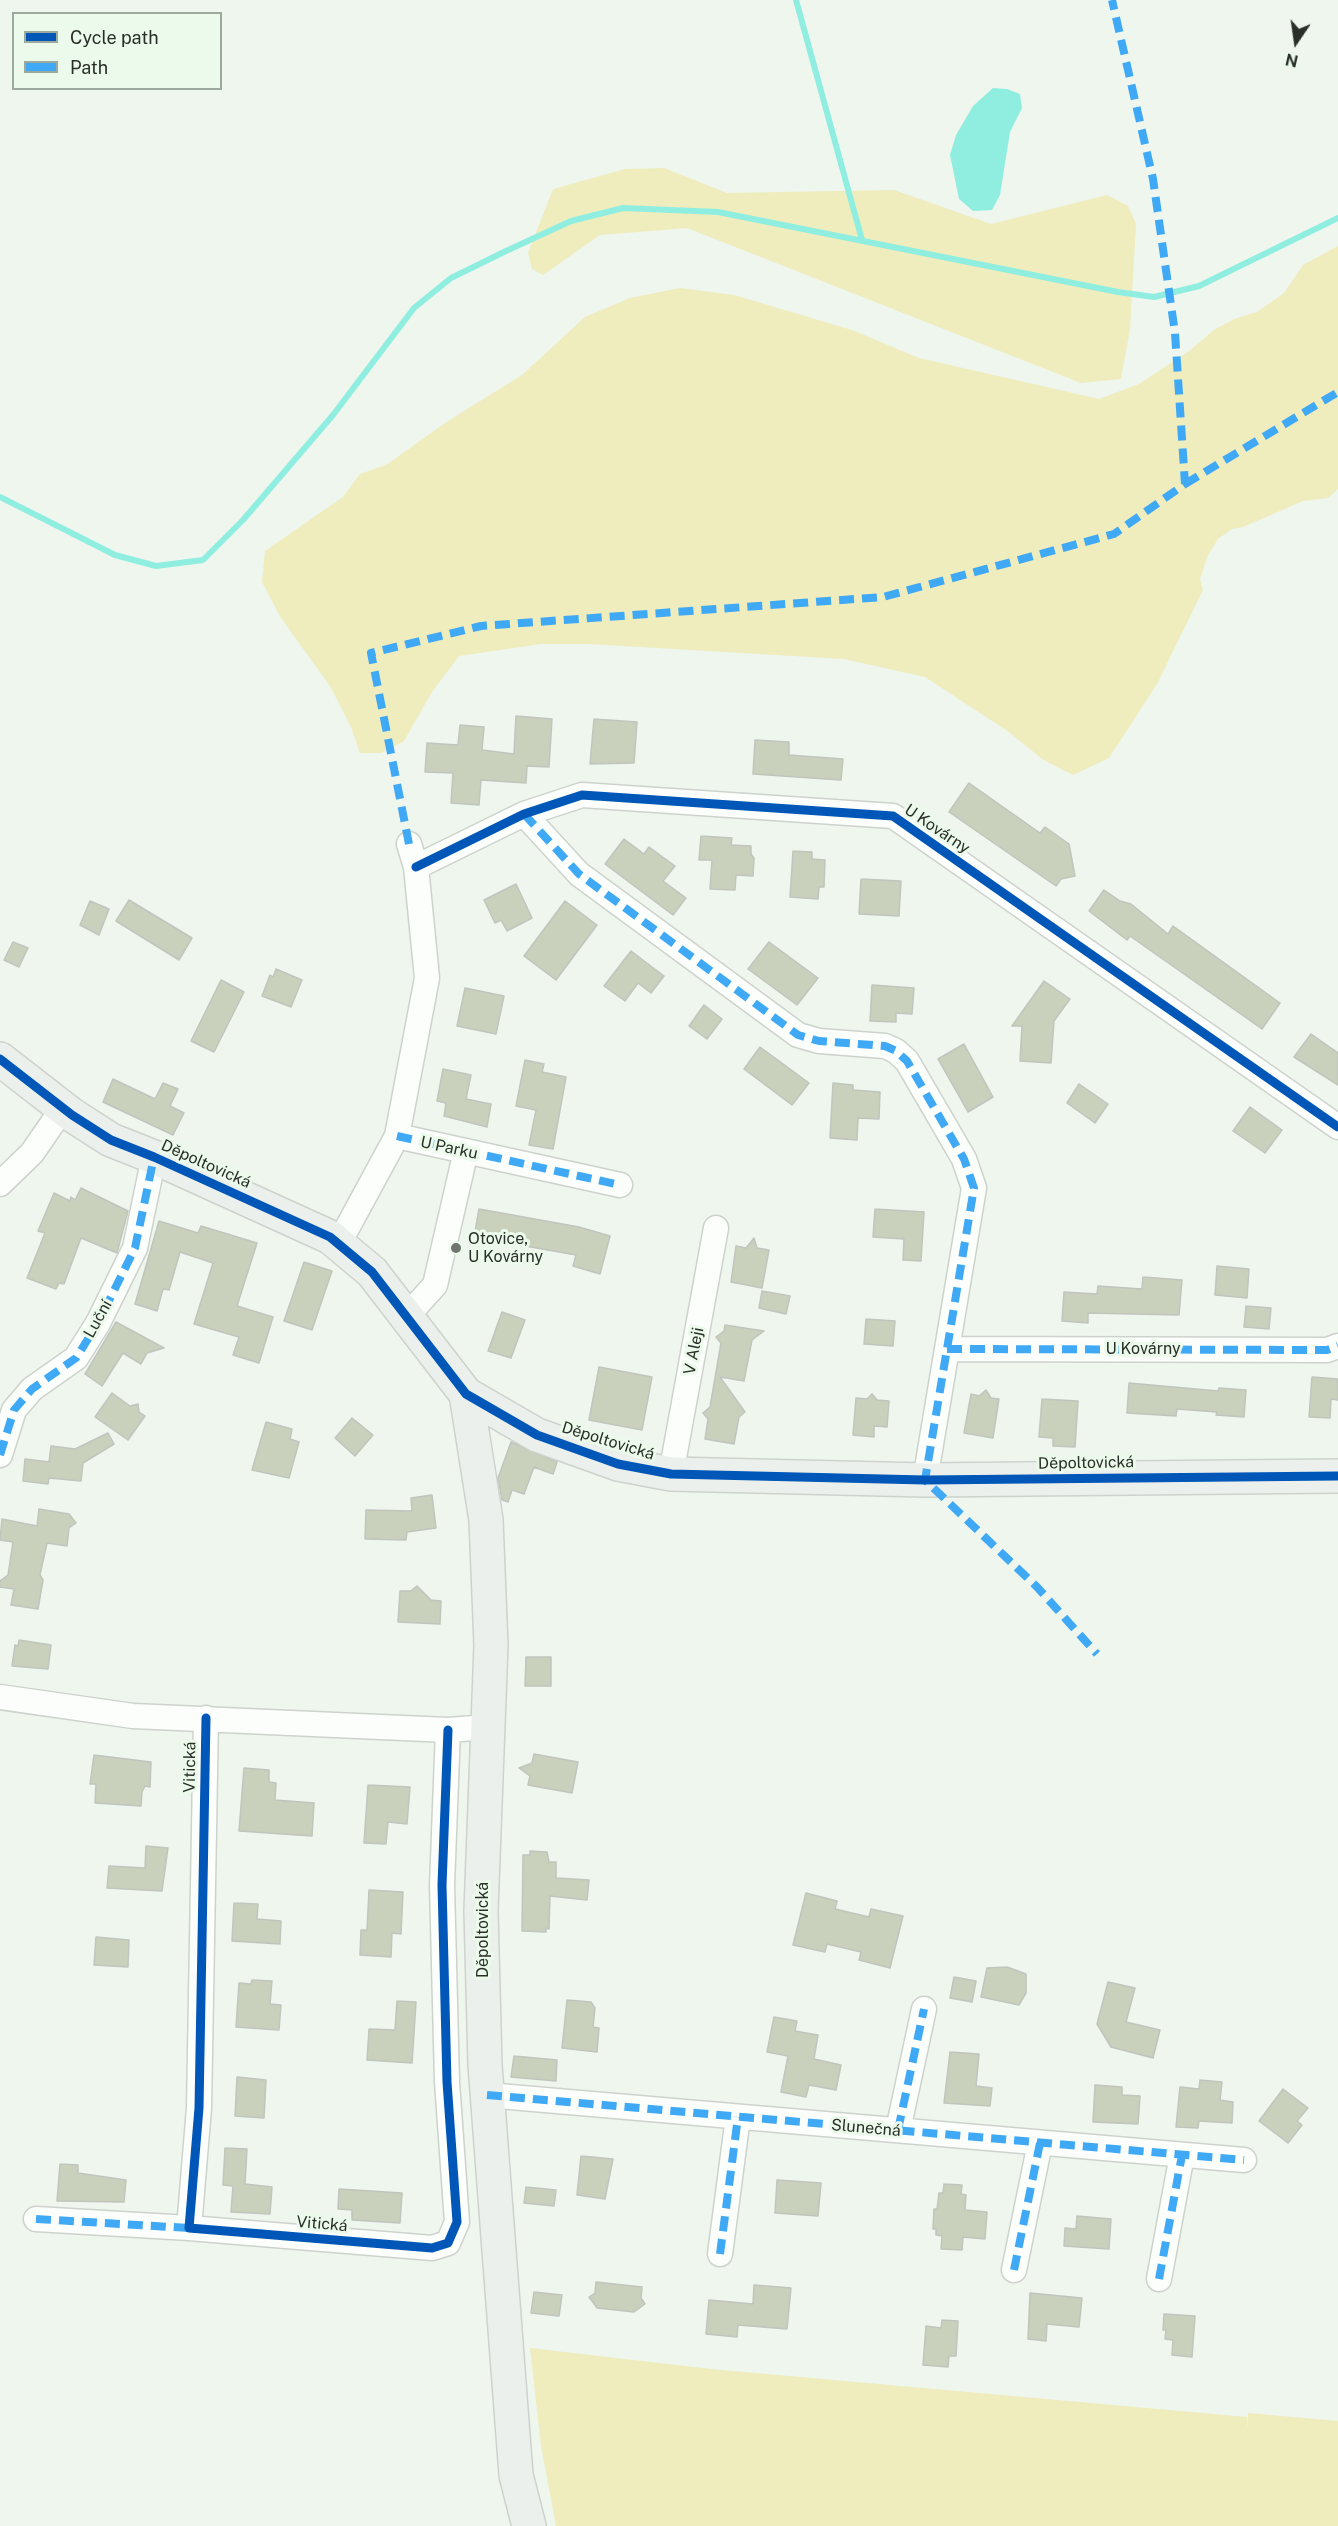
<!DOCTYPE html>
<meta charset="utf-8">
<style>
body{margin:0}
#map{position:relative;width:1338px;height:2526px;overflow:hidden;background:#eef6ee;font-family:"Public Sans",sans-serif}
canvas{display:block}
.legend{position:absolute;left:12px;top:12px;width:210px;height:78px;box-sizing:border-box;background:#ebfaea;border:2px solid #9ea99d;margin:0;padding:8px 10px;list-style:none;font-size:18px;color:#2a2f29}
.legend li{display:flex;align-items:center;gap:12px;height:30px}
.legend b{width:30px;border:2px solid #9ea99d}
.north{position:absolute;left:1266px;top:12px;width:60px;height:60px;-webkit-text-stroke:4px #ebfaea;paint-order:stroke;rotate:193deg;font-size:16px;font-weight:700;line-height:24px;text-align:center;color:#2a2f29}
.north::after{content:'';display:block;margin:auto;width:21px;height:27px;background:#2a2f29;clip-path:polygon(50% 0,100% 100%,50% 72%,0 100%)}
</style>
<div id="map">
<canvas width="1338" height="2526"></canvas>
<ul class="legend">
<li><b style="height:8px;background:#0057b8"></b>Cycle path</li>
<li><b style="height:8px;background:#3fa9f5"></b>Path</li>
</ul>
<div class="north">N</div>
</div>
<script>
const ctx = document.querySelector('canvas').getContext('2d');
ctx.lineJoin = 'round';
function fill(path, color) { ctx.fillStyle = color; ctx.fill(path, 'evenodd'); }
const poly = rows => new Path2D(rows.map(r => 'M' + r).join(''));
function strokePath(path, color, width, dash) { ctx.strokeStyle = color; ctx.lineWidth = width; ctx.lineCap = dash ? 'butt' : 'round'; ctx.setLineDash(dash || []); ctx.stroke(path); }
function write(font, color, halo, rows, align = 'center') {
  ctx.font = font + ' "Public Sans",sans-serif'; ctx.lineWidth = 6; ctx.setLineDash([]); ctx.textBaseline = 'middle'; ctx.strokeStyle = halo; ctx.fillStyle = color; for (const [text, x, y, turn = 0] of rows) {
    ctx.save(); ctx.translate(x, y); ctx.rotate((+turn || 0) * Math.PI / 180); ctx.textAlign = isNaN(turn) ? turn : align; if (halo) ctx.strokeText(text, 0, 0); ctx.fillText(text, 0, 0); ctx.restore();
  }
}
fill(poly([
 [664,168,727,193,894,190,991,224,1107,195,1128,206,1136,224,1130,329,1121,379,1081,383,687,228,600,235,543,275,532,269,528,253,553,189,625,169],
 [1338,246,1338,489,1328,498,1303,501,1243,527,1232,529,1218,539,1208,555,1200,579,1203,590,1157,684,1109,758,1073,775,1042,759,1009,732,925,677,844,659,589,644,541,644,459,656,432,692,404,741,381,753,360,753,351,727,330,686,281,618,262,582,265,551,343,497,360,474,386,465,448,421,522,375,585,317,630,298,680,288,734,295,852,330,919,358,1099,399,1139,384,1189,351,1214,330,1234,319,1257,312,1284,293,1303,265],
 [530,2348,711,2369,1247,2417,1248,2430,1248,2413,1338,2421,1338,2526,556,2526,541,2446]
]), '#efecbd');
fill(poly([
 [993,88,1007,89,1020,94,1022,108,1010,132,1000,195,992,210,973,211,959,199,950,155,956,135,973,106]
]), '#90eee0');
strokePath(poly([
 [796,0,862,240],
 [0,497,115,555,156,566,203,560,243,520,333,415,414,308,451,278,506,251,571,221,623,208,718,212,1118,292,1154,297,1199,286,1338,218]
]), '#90eee0', 6);
const building = poly([
 [516,716,552,719,549,767,527,766,526,783,481,780,479,805,451,803,453,773,425,772,427,743,458,745,460,725,484,727,482,750,514,754,516,716],
 [594,719,637,722,634,763,590,764,594,719],
 [755,740,789,742,789,755,843,759,841,780,753,774,755,740],
 [969,783,1040,833,1045,827,1069,844,1075,876,1061,879,1056,886,949,812,969,783],
 [701,836,732,838,731,845,751,846,751,854,754,858,753,876,736,875,735,890,710,889,712,860,699,860,701,836],
 [624,839,644,854,649,847,675,866,663,881,686,898,673,915,605,864,624,839],
 [793,851,812,852,812,859,825,860,824,887,819,887,818,899,790,897,793,851],
 [861,879,901,881,899,916,859,914,861,879],
 [516,884,532,918,507,931,501,920,495,923,484,900,516,884],
 [1104,890,1120,901,1131,904,1168,934,1173,926,1280,1003,1262,1029,1130,936,1127,940,1089,911,1104,890],
 [129,900,192,938,179,960,116,921,129,900],
 [90,901,109,909,99,935,80,925,90,901],
 [565,901,597,925,556,980,524,956,565,901],
 [13,942,28,948,19,967,4,960,13,942],
 [769,942,818,978,797,1005,748,969,769,942],
 [631,951,664,976,651,993,638,983,625,1001,604,986,631,951],
 [276,969,302,980,291,1007,262,996,270,975,273,977,276,969],
 [221,980,244,992,214,1052,191,1041,221,980],
 [1044,981,1070,999,1054,1021,1051,1063,1020,1061,1022,1026,1012,1026,1044,981],
 [872,985,914,988,912,1014,896,1013,896,1022,870,1021,872,985],
 [465,988,504,996,496,1034,457,1026,465,988],
 [704,1005,722,1019,707,1039,689,1026,704,1005],
 [1311,1034,1338,1053,1338,1085,1294,1057,1311,1034],
 [964,1044,993,1097,968,1112,938,1059,964,1044],
 [760,1047,809,1083,792,1105,744,1069,760,1047],
 [525,1060,544,1064,542,1072,566,1077,553,1149,529,1145,536,1110,516,1106,525,1060],
 [443,1069,471,1075,466,1099,491,1104,487,1127,444,1116,446,1103,437,1101,443,1069],
 [113,1079,155,1099,163,1083,178,1089,170,1106,184,1113,173,1135,103,1102,113,1079],
 [833,1083,853,1085,853,1090,880,1092,879,1119,858,1118,857,1140,830,1138,833,1083],
 [1079,1084,1108,1104,1095,1123,1067,1103,1079,1084],
 [1250,1107,1282,1130,1265,1153,1233,1131,1250,1107],
 [81,1188,128,1211,117,1253,81,1238,64,1284,59,1283,56,1289,27,1278,45,1233,38,1231,54,1193,70,1201,71,1197,75,1200,81,1188],
 [479,1209,579,1227,610,1236,600,1274,573,1266,576,1255,474,1237,479,1209],
 [875,1209,924,1212,921,1261,903,1260,904,1239,873,1237,875,1209],
 [159,1221,198,1233,201,1226,257,1243,237,1306,273,1317,259,1363,233,1355,239,1337,194,1324,213,1263,180,1252,169,1290,163,1289,157,1311,135,1304,159,1221],
 [754,1238,757,1248,769,1250,762,1288,731,1282,736,1246,746,1248,754,1238],
 [304,1262,332,1271,312,1330,284,1321,304,1262],
 [1217,1266,1249,1269,1247,1298,1215,1295,1217,1266],
 [1143,1277,1182,1280,1179,1315,1088,1313,1088,1323,1062,1321,1064,1292,1097,1294,1098,1286,1142,1289,1143,1277],
 [762,1291,790,1296,786,1314,759,1308,762,1291],
 [1246,1306,1271,1308,1269,1329,1244,1327,1246,1306],
 [502,1312,525,1320,511,1358,488,1351,502,1312],
 [866,1319,895,1321,893,1346,864,1344,866,1319],
 [116,1322,164,1348,147,1353,141,1364,123,1353,102,1386,85,1374,116,1322],
 [725,1325,764,1331,752,1340,744,1381,720,1377,745,1412,739,1417,734,1444,705,1439,708,1419,703,1413,710,1407,721,1343,716,1337,724,1331,725,1325],
 [599,1367,652,1377,642,1430,589,1420,599,1367],
 [1312,1377,1338,1379,1338,1400,1331,1399,1330,1418,1309,1417,1312,1377],
 [1129,1383,1218,1391,1219,1388,1246,1390,1244,1417,1216,1415,1217,1412,1177,1409,1176,1416,1127,1413,1129,1383],
 [986,1390,991,1398,999,1399,993,1438,964,1433,971,1394,979,1396,986,1390],
 [112,1393,130,1406,138,1404,139,1412,145,1416,128,1440,95,1417,112,1393],
 [872,1394,877,1400,889,1401,887,1427,874,1426,874,1437,853,1435,856,1398,867,1399,872,1394],
 [1042,1399,1078,1401,1075,1447,1053,1446,1053,1438,1039,1437,1042,1399],
 [352,1418,373,1435,355,1456,335,1438,352,1418],
 [266,1422,292,1429,290,1439,299,1442,289,1478,252,1470,266,1422],
 [108,1433,114,1444,83,1463,81,1481,49,1478,48,1484,23,1481,25,1459,49,1462,51,1446,75,1449,108,1433],
 [511,1442,557,1462,553,1474,534,1467,524,1494,512,1490,508,1502,502,1500,498,1478,511,1442],
 [432,1495,436,1528,407,1532,406,1540,365,1539,366,1510,412,1511,411,1498,432,1495],
 [39,1509,69,1514,76,1523,69,1528,67,1546,47,1543,40,1575,43,1580,38,1609,11,1605,14,1589,0,1587,0,1581,8,1575,13,1542,0,1540,2,1519,37,1526,39,1509],
 [417,1586,431,1600,441,1601,440,1624,398,1622,400,1591,411,1591,417,1586],
 [19,1640,51,1645,48,1669,12,1666,15,1645,18,1646,19,1640],
 [526,1657,551,1657,551,1686,525,1686,526,1657],
 [534,1754,578,1762,572,1793,528,1785,530,1776,519,1768,532,1763,534,1754],
 [94,1755,151,1762,150,1787,145,1786,142,1792,141,1806,95,1803,96,1784,90,1784,94,1755],
 [244,1768,269,1770,269,1782,276,1783,275,1800,314,1803,312,1836,239,1831,244,1768],
 [368,1785,410,1787,407,1824,388,1822,386,1844,364,1843,368,1785],
 [146,1846,168,1848,162,1891,107,1888,109,1866,145,1868,146,1846],
 [530,1851,547,1852,549,1862,556,1862,556,1878,589,1880,587,1900,550,1896,549,1929,546,1928,546,1932,522,1931,523,1855,530,1855,530,1851],
 [369,1890,403,1892,401,1934,392,1933,391,1957,360,1955,361,1930,367,1930,369,1890],
 [806,1893,837,1901,835,1909,869,1917,871,1909,903,1916,890,1968,859,1960,861,1952,827,1944,825,1952,793,1945,806,1893],
 [234,1903,258,1904,257,1919,281,1921,280,1944,232,1941,234,1903],
 [96,1937,129,1940,128,1967,94,1965,96,1937],
 [1007,1967,1026,1974,1026,1993,1019,2005,981,1997,987,1968,1007,1967],
 [954,1977,976,1981,972,2002,950,1998,954,1977],
 [252,1980,272,1981,270,2004,281,2005,279,2030,236,2027,239,1983,251,1984,252,1980],
 [1108,1982,1135,1988,1126,2022,1160,2030,1153,2058,1111,2047,1097,2024,1108,1982],
 [567,2000,591,2002,595,2008,593,2027,599,2028,597,2052,562,2048,567,2000],
 [397,2001,416,2002,412,2063,367,2060,369,2029,395,2030,397,2001],
 [774,2017,797,2021,795,2031,818,2035,814,2059,841,2065,836,2090,809,2085,806,2097,781,2092,788,2056,767,2052,774,2017],
 [950,2052,979,2054,976,2086,992,2088,990,2106,944,2103,950,2052],
 [514,2056,557,2060,556,2081,511,2077,514,2056],
 [237,2077,266,2080,264,2118,235,2116,237,2077],
 [1200,2080,1222,2082,1220,2100,1233,2102,1232,2123,1199,2121,1198,2128,1176,2127,1180,2087,1199,2089,1200,2080],
 [1095,2085,1122,2087,1122,2095,1140,2096,1138,2124,1093,2122,1095,2085],
 [1283,2089,1308,2108,1297,2121,1302,2125,1288,2143,1259,2121,1283,2089],
 [225,2148,247,2149,245,2184,272,2187,270,2214,231,2212,233,2186,223,2185,225,2148],
 [581,2156,613,2159,605,2199,577,2195,581,2156],
 [60,2164,78,2165,78,2173,126,2180,124,2202,57,2201,60,2164],
 [777,2180,821,2183,818,2216,775,2213,777,2180],
 [944,2184,962,2185,961,2194,966,2195,965,2210,987,2212,985,2239,963,2237,962,2250,941,2249,942,2236,936,2235,936,2229,933,2229,934,2209,937,2209,939,2193,943,2193,944,2184],
 [526,2187,556,2190,554,2206,524,2203,526,2187],
 [339,2189,402,2193,400,2223,352,2220,352,2210,338,2209,339,2189],
 [1077,2216,1111,2219,1109,2249,1064,2246,1065,2228,1076,2229,1077,2216],
 [596,2282,642,2287,641,2298,645,2304,634,2312,597,2308,589,2297,595,2293,596,2282],
 [754,2285,791,2288,787,2329,738,2325,737,2337,706,2334,709,2300,753,2304,754,2285],
 [534,2292,562,2295,559,2316,531,2313,534,2292],
 [1030,2293,1082,2298,1079,2327,1047,2324,1046,2341,1028,2339,1030,2293],
 [1164,2314,1195,2316,1192,2357,1172,2355,1173,2340,1165,2339,1166,2330,1163,2330,1164,2314],
 [942,2320,958,2321,956,2356,949,2356,948,2367,923,2365,926,2326,941,2328,942,2320]
]);
fill(building, '#c9d1bc');
strokePath(building, '#c0c5be', 1.5);
const street = poly([
 [524,814,579,874,798,1035,819,1041,885,1046,896,1051,907,1061,964,1159,974,1188,925,1480],
 [416,867,524,814,582,795,893,816,1338,1127],
 [397,1136,620,1185],
 [0,1184,32,1153,63,1108],
 [339,1243,397,1136,427,978,416,867,409,844],
 [408,1315,435,1285,466,1151],
 [947,1349,1327,1350,1338,1346],
 [0,1455,14,1410,32,1389,76,1358,98,1323,135,1248,154,1157],
 [671,1474,716,1228],
 [0,1697,133,1716,448,1730,488,1727],
 [206,1718,199,2108,189,2228,432,2248,448,2243,457,2222,447,2082,442,1885,448,1730],
 [487,2095,1244,2160],
 [898,2130,924,2009],
 [36,2219,189,2228],
 [720,2254,738,2117],
 [1014,2270,1040,2143],
 [1159,2279,1182,2155]
]);
const secondary = poly([
 [0,1059,72,1115,111,1140,154,1157,330,1237,372,1272,466,1394,537,1435,618,1464,671,1474,925,1480,1338,1476],
 [466,1394,486,1520,491,1645,481,1911,485,2065,516,2475,529,2526]
]);
strokePath(street, '#cdd3cc', 27);
strokePath(secondary, '#cdd3cc', 36);
strokePath(street, '#fcfefc', 24);
strokePath(secondary, '#ebf0ed', 33);
strokePath(poly([
 [1185,484,1338,392],
 [524,814,579,874,798,1035,819,1041,885,1046,896,1051,907,1061,964,1159,974,1188,925,1480,1037,1587,1097,1654],
 [409,844,371,653,481,626,883,597,1114,534,1185,484,1175,333,1153,179,1112,0],
 [397,1136,620,1185],
 [947,1349,1327,1350,1338,1346],
 [0,1455,14,1410,32,1389,76,1358,98,1323,135,1248,154,1157],
 [487,2095,1244,2160],
 [898,2130,924,2009],
 [36,2219,189,2228],
 [720,2254,738,2117],
 [1014,2270,1040,2143],
 [1159,2279,1182,2155]
]), '#3fa9f5', 8, [15, 8]);
strokePath(poly([
 [416,867,524,814,582,795,893,816,1338,1127],
 [0,1059,72,1115,111,1140,154,1157,330,1237,372,1272,466,1394,537,1435,618,1464,671,1474,925,1480,1338,1476],
 [206,1718,199,2108,189,2228,432,2248,448,2243,457,2222,447,2082,442,1885,448,1730]
]), '#0057b8', 9);
for (const [x, y, r, color] of [
 [456,1248,6,"#6f756e"]
]) { const dot = new Path2D(); dot.arc(x, y, r, 0, 2 * Math.PI); ctx.fillStyle = color; ctx.fill(dot); strokePath(dot, '#ebfaea', 2); }
write('16px', '#2a2f29', '#ebfaea', [
 ["U Kovárny",937,829,34],
 ["U Parku",449,1148,12],
 ["Děpoltovická",206,1164,24],
 ["Luční",98,1319,-61],
 ["U Kovárny",1143,1349],
 ["V Aleji",694,1351,-79],
 ["Děpoltovická",608,1441,17],
 ["Děpoltovická",1086,1463,-1],
 ["Vitická",190,1767,-89],
 ["Děpoltovická",483,1930,-90],
 ["Slunečná",866,2128,5],
 ["Vitická",322,2224,5]
]);
write('16px', '#2a2f29', '#ebfaea', [
 ["Otovice,",468,1239],
 ["U Kovárny",468,1257]
], 'left');
</script>
